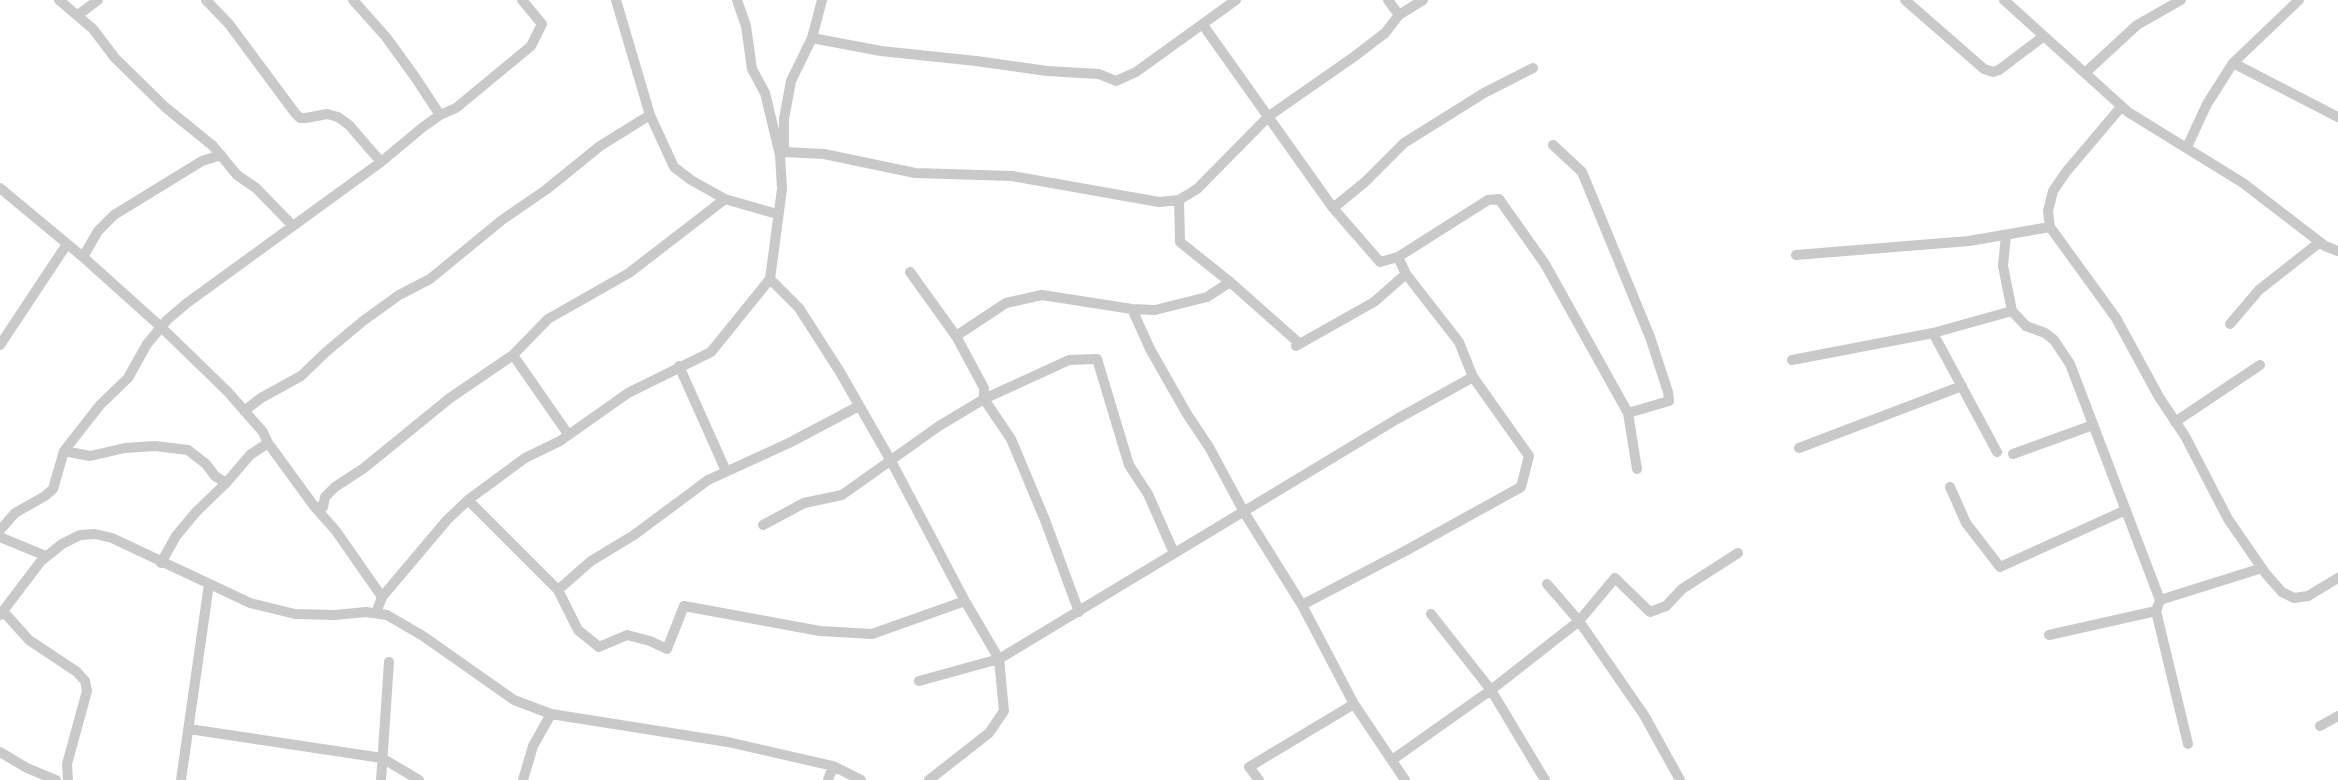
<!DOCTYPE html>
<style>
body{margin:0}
canvas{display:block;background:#fff}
</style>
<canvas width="2338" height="780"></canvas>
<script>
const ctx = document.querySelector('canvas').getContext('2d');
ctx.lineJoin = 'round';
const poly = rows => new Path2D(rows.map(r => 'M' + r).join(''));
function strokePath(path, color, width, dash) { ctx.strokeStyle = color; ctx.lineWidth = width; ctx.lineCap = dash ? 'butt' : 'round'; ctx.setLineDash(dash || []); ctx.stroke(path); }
strokePath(poly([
 [59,0,93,29,115,58,165,107,213,146,237,175,256,188,293,226],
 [206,0,229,24,295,113,300,118,306,118,327,114,338,117,349,125,381,162],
 [353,0,386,37,415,77,440,115],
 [616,0,650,115,674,167,691,180,725,199,777,214],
 [737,0,746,26,752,69,765,93,780,155],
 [1388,0,1399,15],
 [1905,0,1984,69,1993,72,1999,70,2044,36],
 [2004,0,2128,112,2243,183,2325,246,2338,251],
 [78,15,98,0],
 [1203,25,1333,208,1380,262,1398,257,1406,274,1459,342,1473,377,1529,456,1521,487,1407,550,1302,605],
 [812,38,881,51,976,61,1047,71,1099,74,1116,81,1136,72,1236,0],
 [2233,63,2338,117],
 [2085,73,2137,25,2181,0],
 [2121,107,2066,172,2053,191,2048,211,2050,227,2116,318,2159,397,2185,436,2228,519,2266,574,2282,592,2294,598,2308,596,2338,578],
 [1553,145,1582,172,1650,337,1668,392,1669,401,1628,413],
 [2187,147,2207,104,2233,63,2299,0],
 [784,152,824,154,915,173,1012,176,1159,202,1179,200,1197,189,1269,116,1355,56,1385,33,1399,15,1423,0],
 [0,188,83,257,161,327,228,392,263,432,268,443,314,506,336,531,382,597],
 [1179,200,1180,242,1230,282],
 [1333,208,1365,182,1404,143,1484,93,1533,68],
 [2006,235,2003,266,2012,311,2026,326,2045,333,2054,340,2070,364,2160,600,2156,611,2188,744],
 [1796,255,1969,241,2050,227],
 [83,257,98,231,114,215,202,161,221,155],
 [1398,257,1488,200,1499,199,1545,264,1628,413,1637,469],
 [910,272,956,336,984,388,984,399,1011,439,1045,520,1079,612],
 [770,279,799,308,840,372,891,461,965,601,999,659,1004,711,989,733,929,780],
 [1132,309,1150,349,1187,414,1209,447,1244,512,1302,605,1354,704,1405,780],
 [2230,324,2259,290,2320,242],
 [1933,333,1997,452],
 [956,336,1006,303,1042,295,1132,309,1155,310,1207,297,1230,282,1300,344],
 [0,345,67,244],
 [1296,346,1374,302,1406,274],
 [513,355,568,434],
 [1792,360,1933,333,2012,311],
 [679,366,726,471],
 [244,411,261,398,301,376,326,352,363,321,399,295,430,279,502,220,547,189,600,146,650,115],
 [2175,422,2260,365],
 [1799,448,1962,386],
 [64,451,90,456,125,448,155,446,188,450,206,464,215,476,226,483],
 [2013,454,2093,425],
 [1950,487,1966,523,2000,567,2126,510],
 [468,500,558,590,578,630,599,647,627,635,650,641,667,649,684,606,820,631,872,634,965,601],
 [315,507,323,507,325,497,335,487,364,468,450,398,513,355,548,319,629,273,725,199],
 [763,525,804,503,842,495,939,426,984,399,1069,360,1097,359,1129,465,1148,494,1174,553],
 [0,530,15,513,45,496,53,489,64,451,100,405,128,378,147,344,167,320,187,303,381,162,423,127,440,115,456,108,531,46,542,24,522,0],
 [0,537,46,556],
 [161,563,176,536,196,512,226,483,250,455,268,443],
 [1547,584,1579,621,1644,715,1680,780],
 [558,590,591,561,634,535,708,480,789,443,859,406],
 [2160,600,2262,568],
 [3,611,29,640,77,672,85,681,87,691,67,764,68,780],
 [376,613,382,597,447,520,468,500,525,458,560,441,628,393,711,352,770,279,782,189,780,155,784,152,784,119,791,81,812,38,822,0],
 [1431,614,1491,690,1545,780],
 [0,615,41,561,62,544,80,535,95,534,112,538,250,603,295,614,335,615,366,612,387,615,423,636,514,700,551,714,728,742,833,766,861,780],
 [2049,635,2156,611],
 [919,681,999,659,1397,419,1473,377],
 [2320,726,2338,716],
 [189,729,382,758,419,780],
 [0,752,27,768,56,780],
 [1392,760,1491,690,1579,621,1615,578,1650,612,1666,606,1682,589,1738,553],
 [181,780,209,584],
 [381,780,389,662],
 [523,780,533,746,551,714],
 [828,780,833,766],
 [1259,780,1249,767,1354,704]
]), '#c9c9c9', 10);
</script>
